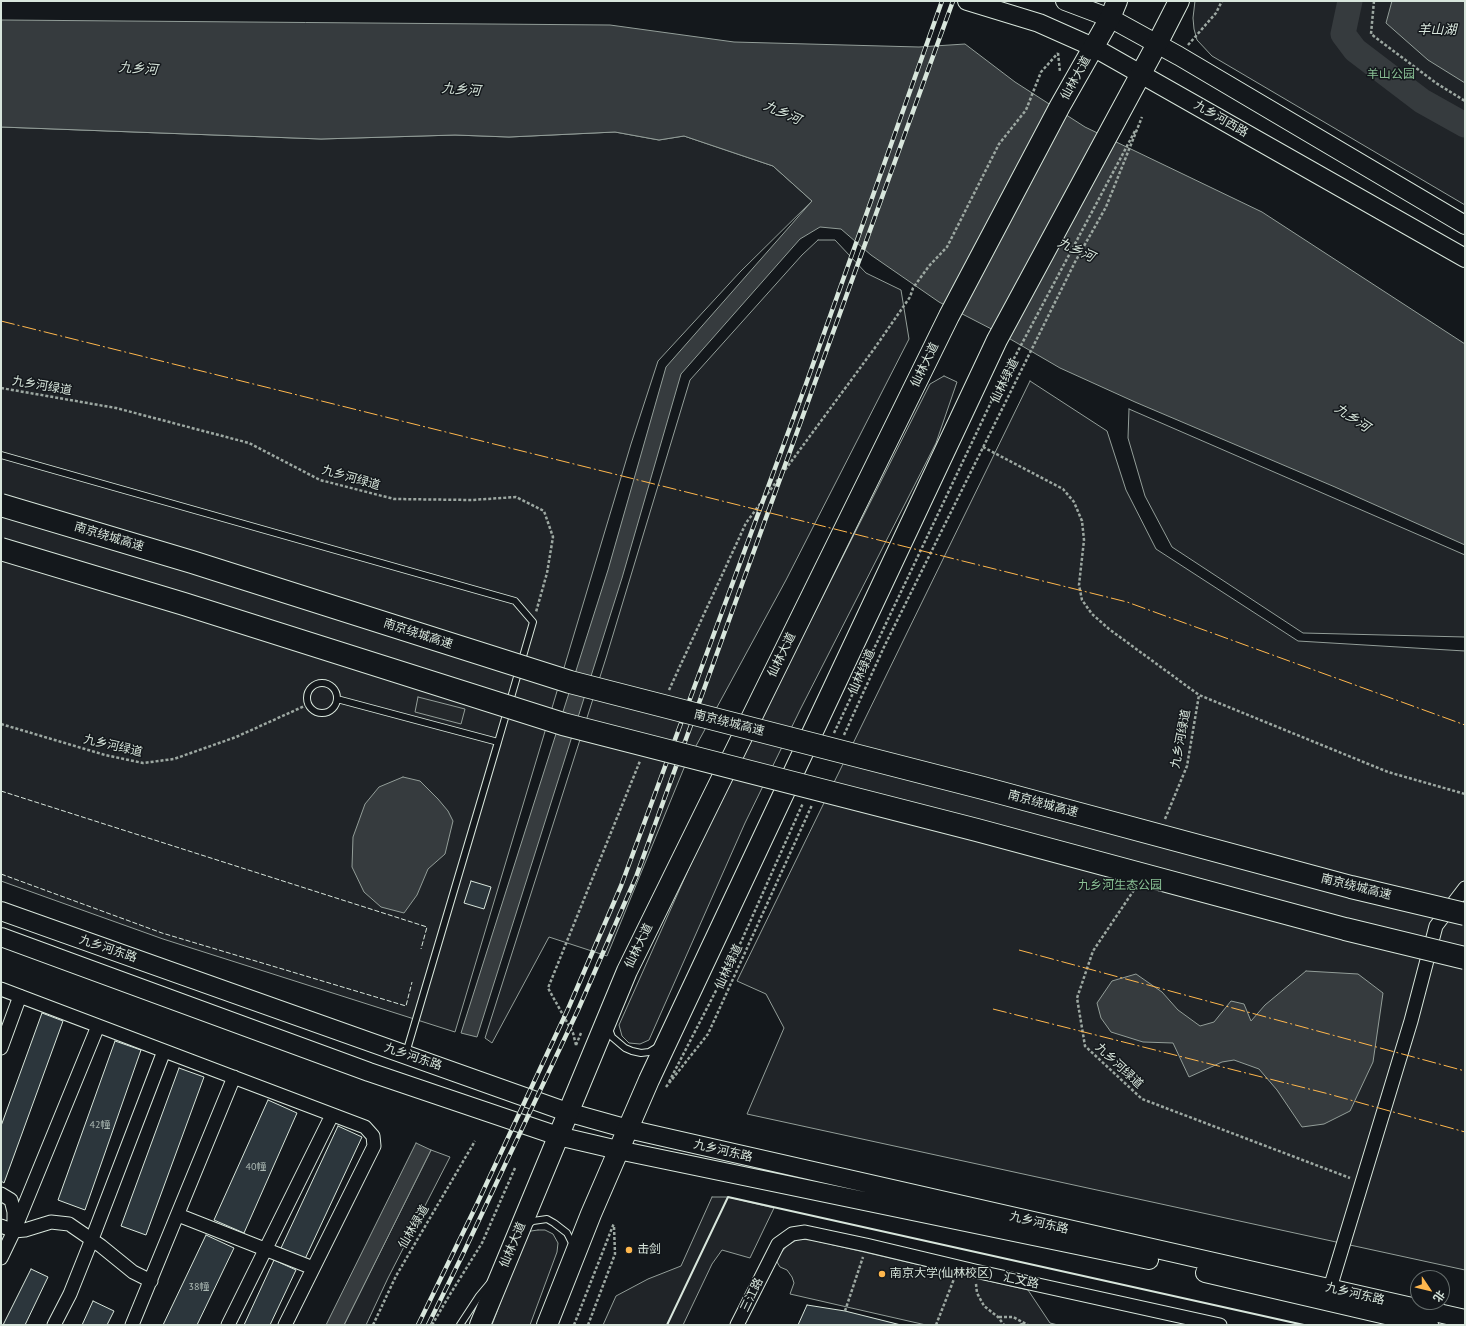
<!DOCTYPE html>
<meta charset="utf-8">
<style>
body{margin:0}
#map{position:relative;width:1466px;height:1326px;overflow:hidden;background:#14181c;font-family:"PT Sans","Noto Sans SC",sans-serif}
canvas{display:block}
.frame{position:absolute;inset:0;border:2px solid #d8e6dc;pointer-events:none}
.north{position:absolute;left:1410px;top:1270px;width:40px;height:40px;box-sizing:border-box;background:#14181c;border:1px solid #626a69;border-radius:50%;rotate:125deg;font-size:11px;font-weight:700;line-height:16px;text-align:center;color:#d8e6dc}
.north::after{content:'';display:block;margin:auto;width:14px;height:18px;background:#ffb74d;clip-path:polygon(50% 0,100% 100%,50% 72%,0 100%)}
</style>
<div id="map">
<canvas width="1466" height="1326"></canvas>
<div class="frame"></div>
<div class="north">北</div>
</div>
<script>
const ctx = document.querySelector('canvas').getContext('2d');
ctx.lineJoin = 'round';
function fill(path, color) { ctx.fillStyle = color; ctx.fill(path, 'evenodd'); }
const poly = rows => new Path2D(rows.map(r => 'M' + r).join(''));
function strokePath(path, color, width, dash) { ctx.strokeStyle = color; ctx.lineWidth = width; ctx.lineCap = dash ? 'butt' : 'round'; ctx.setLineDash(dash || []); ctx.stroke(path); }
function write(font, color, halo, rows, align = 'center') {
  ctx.font = font + ' "PT Sans","Noto Sans SC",sans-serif'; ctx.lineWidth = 3; ctx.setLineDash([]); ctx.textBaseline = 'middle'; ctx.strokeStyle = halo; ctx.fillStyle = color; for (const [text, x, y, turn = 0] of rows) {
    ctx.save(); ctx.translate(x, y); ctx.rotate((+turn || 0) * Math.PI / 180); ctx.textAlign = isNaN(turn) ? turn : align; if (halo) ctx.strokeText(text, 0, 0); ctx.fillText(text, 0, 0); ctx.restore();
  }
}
const green = poly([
 [1195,1,1465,1,1465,205,1212,56,1197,40,1194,29,1193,18,1195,1],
 [1,127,321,139,455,135,509,137,615,132,659,140,684,136,773,166,812,201,740,272,658,361,631,444,455,1032,163,939,1,881,1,127],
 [818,240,835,240,866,273,901,290,909,339,786,580,684,768,607,956,549,937,492,1043,485,1038,606,658,690,380,802,255,818,240],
 [944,376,957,382,936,443,800,710,745,823,649,1040,640,1044,629,1043,622,1036,619,1025,715,810,930,384,944,376],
 [1030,381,1107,431,1126,490,1156,549,1298,641,1465,651,1465,1270,747,1114,784,1028,766,994,737,981,1030,381],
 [1129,409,1465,555,1465,637,1303,633,1172,547,1145,496,1128,438,1129,409],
 [431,1150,450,1157,388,1278,366,1325,344,1325,431,1150],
 [712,1197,728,1197,774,1208,750,1258,722,1250,712,1264,683,1325,603,1325,616,1296,648,1279,681,1266,712,1197],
 [538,1230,545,1230,553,1234,558,1243,557,1252,530,1325,492,1325,525,1237,531,1231,538,1230],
 [798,1239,812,1240,1028,1290,1050,1323,1058,1325,926,1325,790,1294,794,1283,792,1277,787,1270,780,1267,777,1262,778,1256,787,1246,798,1239]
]);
fill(green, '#202428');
strokePath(green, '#939e99', 1);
const parking = poly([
 [418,697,465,709,461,724,415,712,418,697]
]);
fill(parking, '#24282b');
strokePath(parking, '#939e99', 1);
const water = poly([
 [1392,1,1465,1,1465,83,1428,60,1386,23,1392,1],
 [1,20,610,25,734,42,919,47,965,44,1015,82,1085,127,1262,212,1465,344,1465,545,1335,487,1135,402,1060,368,1005,336,939,302,871,255,841,229,820,227,800,239,681,374,622,578,477,1037,461,1033,608,570,666,367,812,201,773,166,684,136,659,140,615,132,509,137,455,135,321,139,1,127,1,20],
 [403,777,420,781,438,799,448,811,453,821,445,854,428,869,417,895,404,913,381,907,364,892,352,867,353,837,365,804,379,787,403,777],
 [1306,971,1358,974,1383,993,1373,1062,1350,1111,1324,1124,1302,1127,1277,1090,1259,1069,1234,1060,1222,1062,1189,1077,1173,1043,1143,1042,1111,1032,1101,1018,1097,1003,1112,981,1136,974,1162,992,1178,1010,1200,1026,1214,1022,1231,1001,1244,1004,1251,1021,1265,1005,1306,971],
 [416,1143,431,1150,344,1325,326,1325,416,1143]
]);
fill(water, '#363b3e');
strokePath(water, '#939e99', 1);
strokePath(poly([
 [1350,1,1343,34,1355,50,1422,101,1465,125]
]), '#363b3e', 25);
const building = poly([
 [471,881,491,887,484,909,464,903,471,881],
 [42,1013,63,1021,4,1183,1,1181,1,1126,42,1013],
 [115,1041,141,1050,85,1210,58,1200,115,1041],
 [179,1068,204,1077,146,1235,121,1226,179,1068],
 [268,1100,297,1113,244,1233,214,1220,268,1100],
 [338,1126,362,1137,305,1259,281,1248,338,1126],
 [206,1235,234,1248,197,1325,163,1325,206,1235],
 [274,1260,296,1270,270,1325,244,1325,274,1260],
 [31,1269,48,1277,25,1325,3,1325,31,1269],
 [93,1301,114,1311,107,1325,82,1325,93,1301],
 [807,1305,845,1311,901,1325,798,1325,807,1305]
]);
fill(building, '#2c363c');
strokePath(building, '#d8e6dc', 1);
const lane = poly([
 [1,455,515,601,533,622,498,742],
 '307 698a15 15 0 1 1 30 0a15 15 0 1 1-30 0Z',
 [337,699,498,742,406,1053],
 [609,1029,612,1037,625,1048,632,1051,641,1053,649,1052,659,1046],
 [527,1225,533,1221,547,1219,554,1223,567,1233,573,1245],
 [460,1325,479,1296,489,1284]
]);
const street = poly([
 [1,989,365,1127,373,1136,374,1146,285,1325],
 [1,1048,20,996],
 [1,1194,11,1200,14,1212,14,1226],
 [178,1215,313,1268],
 [1,1226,14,1231,25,1230,51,1222,69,1224,101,1246,133,1272,151,1281],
 [1,1258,14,1231,98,1026],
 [1330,1288,1411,1021,1436,926,1465,888],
 [54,1325,70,1294,92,1239,164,1051],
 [132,1325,234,1077],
 [228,1325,332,1115],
 [737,1325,778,1244,792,1234,805,1232,866,1245,975,1271,1220,1325]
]);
const secondary = poly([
 [967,1,1039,23,1093,47,1465,258],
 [1065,1,1110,18,1179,56,1465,225],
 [1,911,567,1112,628,1129,1465,1319],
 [1,937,369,1072,558,1136,618,1150,1149,1260],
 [1205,1273,1429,1325]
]);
const primary = poly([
 [480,1325,627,971,949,316,1060,106,1110,18,1117,1],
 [547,1325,591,1214,649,1080,997,340,1157,44,1179,1]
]);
strokePath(lane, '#d8e6dc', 8);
strokePath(street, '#d8e6dc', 15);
strokePath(secondary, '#d8e6dc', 20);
strokePath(primary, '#d8e6dc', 22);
strokePath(poly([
 [1374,1,1371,34,1436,83,1465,101],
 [1188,45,1216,13,1222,1],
 [1058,53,1060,72],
 [1,388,116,408,249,443,320,480,394,499,472,500,516,497,544,511,553,537,547,573,536,612],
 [983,447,1063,489,1074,502,1082,521,1084,540,1079,585,1082,600,1092,614,1109,629,1199,695,1388,772,1465,794],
 [669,690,746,523,874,349,910,297,913,288,929,266,947,247,999,144,1026,110,1041,72,1058,53],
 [1,724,105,755,143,763,174,759,236,737,309,704],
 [834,733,994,396,1135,131],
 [844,735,884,647,1075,262,1106,207,1142,117],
 [1165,819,1187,766,1199,695],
 [1134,890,1093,951,1077,998,1085,1046,1142,1099,1350,1178],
 [576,1045,573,1033,548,988,640,761],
 [576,1045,581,1033],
 [669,1082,741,942,803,803],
 [666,1087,708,1034,812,805],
 [976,1284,977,1293,984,1306,998,1317,1004,1325],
 [845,1311,863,1257],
 [999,1317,1013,1317,1028,1325],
 [373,1325,396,1276,475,1141],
 [432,1325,449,1296,482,1243,515,1168],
 [574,1325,614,1223],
 [588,1325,615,1254,614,1226],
 [936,1325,954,1279],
 [1020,1325,1025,1323]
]), '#9da8a2', 2.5, [3, 2]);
strokePath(lane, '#14181c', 6);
strokePath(street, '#14181c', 13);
strokePath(secondary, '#14181c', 18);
strokePath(primary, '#14181c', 20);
const rail = poly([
 [418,1325,477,1204,568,1009,621,886,806,384,942,1],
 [428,1325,462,1256,578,1010,636,877,953,1]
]);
strokePath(rail, '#d8e6dc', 4.5);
strokePath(rail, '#14181c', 3, [9]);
const highwayBridge = poly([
 [1,505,192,562,570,682,983,788,1351,887,1465,914],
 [1,549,184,604,563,724,977,830,1345,929,1465,958]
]);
strokePath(highwayBridge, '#d8e6dc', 24, []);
strokePath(highwayBridge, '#14181c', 22);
strokePath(poly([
 [1,791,427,927,421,949],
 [1,874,162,933,406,1006,412,982]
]), '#d8e6dc', 1, [5, 2]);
strokePath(poly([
 [667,1325,728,1197,1304,1325]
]), '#d8e6dc', 2);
strokePath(poly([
 [1,321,1127,602,1465,725],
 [1019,950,1465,1071],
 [993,1009,1325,1093,1465,1132]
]), '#ffb74d', 1, [14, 3, 2, 3]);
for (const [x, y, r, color] of [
 [629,1250,4,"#ffb74d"],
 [882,1274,4,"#ffb74d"]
]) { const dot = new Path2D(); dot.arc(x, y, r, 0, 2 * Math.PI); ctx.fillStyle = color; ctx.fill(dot); strokePath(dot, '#14181c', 1.5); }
write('10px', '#adbab4', null, [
 ["42幢",100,1125],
 ["40幢",256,1167],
 ["38幢",199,1287]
]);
write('12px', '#8ac095', '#14181c', [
 ["羊山公园",1391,75],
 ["九乡河生态公园",1120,886]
]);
write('12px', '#d8e6dc', '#14181c', [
 ["仙林大道",1076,78,-61],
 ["九乡河西路",1221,119,30],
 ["仙林大道",925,365,-64],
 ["仙林绿道",1005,381,-64],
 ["九乡河绿道",42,386,10],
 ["九乡河绿道",351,478,16],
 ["南京绕城高速",109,537,17],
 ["南京绕城高速",418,634,18],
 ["仙林大道",782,655,-64],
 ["仙林绿道",862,672,-66],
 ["南京绕城高速",729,723,14],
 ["九乡河绿道",1181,739,-79],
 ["九乡河绿道",113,746,13],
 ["南京绕城高速",1043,804,15],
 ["南京绕城高速",1356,887,14],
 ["仙林大道",639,946,-64],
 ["九乡河东路",108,949,19],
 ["仙林绿道",729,967,-65],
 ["九乡河东路",413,1057,19],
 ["九乡河绿道",1119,1066,43],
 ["九乡河东路",723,1151,13],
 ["九乡河东路",1039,1223,13],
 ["仙林绿道",414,1227,-60],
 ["仙林大道",513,1245,-67],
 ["汇文路",1021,1281,12],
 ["九乡河东路",1355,1294,13],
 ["三江路",752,1295,-64]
]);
write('12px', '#d8e6dc', '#14181c', [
 ["击剑",637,1250],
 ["南京大学(仙林校区)",890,1274]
], 'left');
write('italic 13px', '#d8e6dc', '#14181c', [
 ["羊山湖",1437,30],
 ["九乡河",138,69,4],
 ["九乡河",461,90,4],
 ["九乡河",782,113,24],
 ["九乡河",1076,250,25],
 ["九乡河",1352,418,34]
]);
</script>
